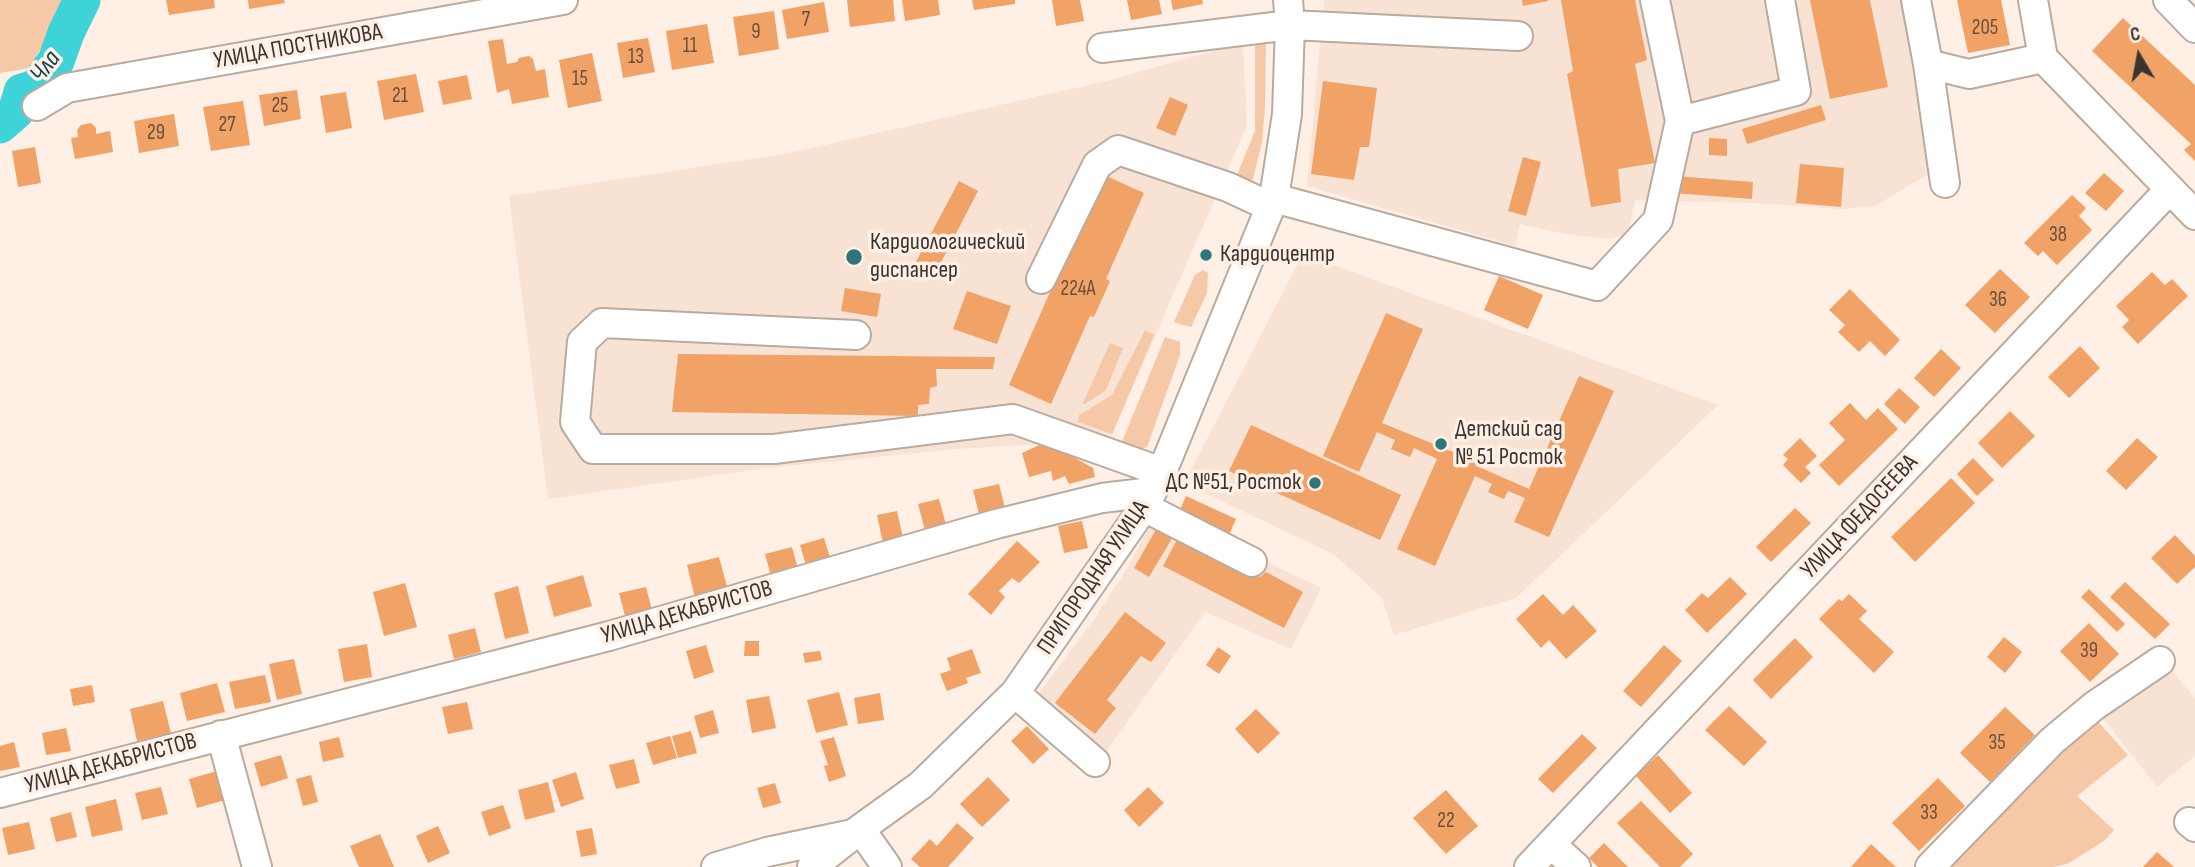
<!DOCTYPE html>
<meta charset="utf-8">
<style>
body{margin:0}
#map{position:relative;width:2195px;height:867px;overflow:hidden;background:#ffefe4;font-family:"Sofia Sans Condensed",sans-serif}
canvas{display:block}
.north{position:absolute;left:2104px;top:21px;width:70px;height:70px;-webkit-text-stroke:5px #ffefe4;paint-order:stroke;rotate:350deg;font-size:19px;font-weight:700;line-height:28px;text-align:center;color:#3a3430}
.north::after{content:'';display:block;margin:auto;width:24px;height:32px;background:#3a3430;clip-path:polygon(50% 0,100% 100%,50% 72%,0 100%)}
</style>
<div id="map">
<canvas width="2195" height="867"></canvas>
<div class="north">С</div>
</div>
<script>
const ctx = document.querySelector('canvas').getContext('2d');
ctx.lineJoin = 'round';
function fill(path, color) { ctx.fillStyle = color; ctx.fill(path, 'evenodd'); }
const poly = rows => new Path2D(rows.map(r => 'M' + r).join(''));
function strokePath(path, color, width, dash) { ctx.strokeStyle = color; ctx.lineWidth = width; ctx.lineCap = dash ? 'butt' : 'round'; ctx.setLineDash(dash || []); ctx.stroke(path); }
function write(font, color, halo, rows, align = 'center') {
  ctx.font = font + ' "Sofia Sans Condensed",sans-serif'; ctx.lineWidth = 7; ctx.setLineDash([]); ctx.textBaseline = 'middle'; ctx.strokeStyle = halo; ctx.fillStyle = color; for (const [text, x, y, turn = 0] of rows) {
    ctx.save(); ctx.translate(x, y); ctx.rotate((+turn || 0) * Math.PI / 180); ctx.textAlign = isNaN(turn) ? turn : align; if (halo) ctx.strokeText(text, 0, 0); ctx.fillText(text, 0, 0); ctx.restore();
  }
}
fill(poly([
 [1324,0,1908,0,1935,170,1875,206,1841,209,1757,203,1635,200,1628,234,1610,239,1566,234,1520,224,1515,246,1307,186],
 [1243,43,1247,125,1110,440,956,449,767,468,548,499,509,196,790,153,1106,81],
 [1303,254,1718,405,1516,598,1394,635,1382,598,1335,555,1184,483],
 [1158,509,1321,588,1291,649,1205,612,1105,753,1036,697,1092,622,1127,569],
 [2166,664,2195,698,2195,756,2157,787,2102,717]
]), '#f8e2d3');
fill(poly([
 [0,0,72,0,29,68,0,73],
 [1255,41,1266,41,1265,107,1262,143,1251,186,1235,180,1255,131],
 [1203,270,1208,273,1207,293,1191,327,1179,324,1174,322,1195,275],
 [1145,330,1154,335,1112,434,1078,422,1079,415,1112,395],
 [1165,337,1180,342,1180,355,1147,447,1135,451,1125,447,1122,442],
 [1110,343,1123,348,1106,390,1085,404,1083,403],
 [2092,715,2128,755,2077,796,2114,830,2104,841,2067,864,2054,867,1943,867]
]), '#f5c8a8');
strokePath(poly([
 [0,125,17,110,22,92,36,88,56,61,66,33,82,0]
]), '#3dd3d9', 37);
fill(poly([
 [166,0,214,0,215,8,169,15],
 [248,0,284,0,285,3,249,9],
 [847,0,893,0,895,21,850,27],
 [902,0,938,0,940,15,905,21],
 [972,0,1015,0,1015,4,974,10],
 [1052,0,1080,0,1084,21,1056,26],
 [1127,0,1159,0,1162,14,1131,20],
 [1171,0,1202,0,1203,4,1173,10],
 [1522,0,1548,0,1548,1,1523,6],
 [1561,0,1635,0,1647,60,1635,64,1655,163,1618,169,1621,202,1591,207,1567,74,1573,71],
 [1810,0,1870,0,1888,87,1830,99],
 [1957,0,2001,0,2010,45,1968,53],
 [824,2,829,32,787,39,782,10],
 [774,11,779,49,739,56,733,17],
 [2123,18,2195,85,2195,161,2184,150,2191,144,2092,51],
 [707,24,714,63,672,70,666,31],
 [648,38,655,72,623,78,617,43],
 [503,39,507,64,517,62,519,58,529,56,533,59,536,71,545,69,549,97,512,104,509,89,497,93,488,41],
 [592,53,602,101,568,108,559,60],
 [416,74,424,112,384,120,377,81],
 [467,75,472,99,443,105,438,81],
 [1323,81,1377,88,1369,147,1360,147,1354,180,1311,174],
 [297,90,301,119,264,126,259,95],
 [346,92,352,128,326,133,320,96],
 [1170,97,1188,105,1175,136,1156,128],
 [243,101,250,145,211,151,203,107],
 [1821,105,1826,120,1747,144,1742,129],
 [174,114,179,146,139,153,134,121],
 [91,123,96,128,96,134,110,131,113,152,75,159,71,138,78,137,77,130,81,125],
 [1709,138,1727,139,1727,156,1709,155],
 [35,147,41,183,18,187,12,151],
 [1523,157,1541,162,1526,216,1508,211],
 [1800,164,1844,168,1841,207,1796,203],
 [2104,173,2124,191,2106,211,2085,193],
 [1102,174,1144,193,1106,279,1110,281,1094,317,1090,316,1051,404,1009,385],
 [1675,176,1753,182,1752,199,1673,193],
 [959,181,978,191,936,272,916,262],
 [2072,195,2086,208,2079,216,2092,230,2057,265,2043,251,2038,256,2024,243],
 [2000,269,2030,297,1995,333,1965,305],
 [2152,272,2165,285,2172,279,2188,296,2138,344,2122,327,2129,320,2116,306],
 [1499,276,1543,295,1528,329,1484,310],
 [845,288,881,294,877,317,841,311],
 [1850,289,1900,340,1885,356,1870,341,1859,352,1838,332,1845,325,1829,310],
 [967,291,1011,306,997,344,953,329],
 [1386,313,1423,329,1382,423,1480,463,1479,467,1529,489,1579,376,1614,391,1549,537,1514,522,1525,498,1508,491,1504,499,1488,492,1492,484,1475,476,1435,566,1397,549,1437,459,1414,448,1410,457,1391,449,1395,440,1377,432,1359,472,1323,456],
 [2080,346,2100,368,2069,398,2048,377],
 [1941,349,1961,368,1934,397,1914,378],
 [678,354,995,357,993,369,936,369,937,386,930,388,929,404,918,405,918,416,672,412],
 [1899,388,1920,407,1905,424,1884,404],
 [1850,403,1866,420,1878,408,1898,429,1839,486,1819,465,1845,440,1829,423],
 [2010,411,2035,436,2002,468,1978,443],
 [1251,425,1401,495,1380,540,1229,471],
 [1800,438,1817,456,1805,467,1811,473,1801,483,1783,465,1788,459,1783,455],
 [2137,438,2158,457,2126,490,2106,471],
 [1046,442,1093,468,1095,477,1069,484,1065,476,1053,481,1051,471,1029,477,1022,453],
 [1973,458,1994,480,1977,496,1957,474],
 [1951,478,1975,503,1915,562,1891,537],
 [999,484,1005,508,979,514,973,490],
 [1186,496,1236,519,1229,535,1179,512],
 [939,499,947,528,926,534,918,504],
 [1795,508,1811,523,1771,562,1756,547],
 [897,511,903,538,883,543,877,515],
 [1082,521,1088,548,1064,553,1058,526],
 [1158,526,1174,535,1149,577,1134,568],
 [1180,534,1260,577,1266,572,1303,592,1284,628,1163,566],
 [2175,535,2195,556,2195,567,2177,584,2151,558],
 [824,538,832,565,808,572,800,545],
 [1017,541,1040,562,1019,583,1012,578,999,591,1005,597,991,615,968,594],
 [792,547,799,573,772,580,765,554],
 [719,557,728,590,695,598,687,565],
 [583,575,592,606,554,617,546,586],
 [1730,577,1747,594,1707,633,1685,610,1702,593,1708,598],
 [2125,582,2170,624,2155,639,2110,597],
 [405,583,417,627,384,636,373,592],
 [518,586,529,633,505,639,494,593],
 [646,587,652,610,625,616,619,593],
 [2089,589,2125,624,2117,632,2081,597],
 [1543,594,1563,615,1573,605,1597,631,1566,659,1549,640,1541,648,1516,619],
 [1849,594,1867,611,1859,619,1894,652,1874,673,1819,619,1839,599,1842,601],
 [1125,612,1166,643,1151,662,1141,656,1107,700,1116,708,1095,734,1055,703],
 [2089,623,2119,654,2090,682,2060,651],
 [475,628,481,652,454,659,448,635],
 [2004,637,2022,652,2005,673,1987,657],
 [1795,638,1813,657,1771,699,1753,680],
 [745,641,759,641,759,656,744,656],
 [367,644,372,677,344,682,338,649],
 [706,645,714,672,694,679,686,651],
 [1664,645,1682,661,1641,707,1623,691],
 [1218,647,1231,656,1219,674,1206,665],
 [972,649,981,673,966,678,968,683,947,691,940,674,951,670,947,658],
 [820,651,822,660,805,663,803,653],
 [294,659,302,694,277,700,269,664],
 [265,675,271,702,235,709,229,682],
 [217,683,225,712,187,721,180,693],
 [92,685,95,702,73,706,70,689],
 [839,692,848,725,816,733,807,700],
 [880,693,884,720,858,724,854,698],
 [769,696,776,728,752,733,746,700],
 [163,701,171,733,137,741,130,709],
 [467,702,473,729,448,734,442,707],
 [1729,706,1767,742,1744,766,1705,730],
 [2005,707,2035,735,1990,782,1960,753],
 [1256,709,1280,733,1258,754,1235,729],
 [713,710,719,733,700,738,694,716],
 [1027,726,1049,749,1033,764,1011,741],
 [66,728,71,751,46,755,42,733],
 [691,731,697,753,678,758,672,736],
 [1582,734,1597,748,1553,793,1538,779],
 [670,736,677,758,653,765,646,743],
 [339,737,344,757,323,762,319,742],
 [834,737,846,776,829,782,824,766,828,765,820,741],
 [14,742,20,767,0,771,0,746],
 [281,755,288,778,261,787,254,763],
 [1658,755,1692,793,1670,813,1636,776],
 [634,759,640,783,616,789,609,765],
 [217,771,225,800,197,808,189,779],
 [576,772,584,799,561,807,552,780],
 [311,775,318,802,303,806,296,779],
 [988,777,1010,800,982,827,960,804],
 [1938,778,1965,806,1919,851,1892,823],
 [548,782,555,812,525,820,518,790],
 [775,783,781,803,763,808,757,788],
 [161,787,168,814,142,820,135,793],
 [1148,787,1164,803,1139,827,1124,810],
 [1446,790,1478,826,1446,854,1413,818],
 [116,799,123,830,92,837,85,807],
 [1641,801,1693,854,1680,867,1660,867,1617,823],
 [503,805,511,828,489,836,481,812],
 [71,812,77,837,56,842,50,818],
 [29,822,35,849,8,855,2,828],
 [957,823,974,838,948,867,920,867,911,859,930,839,937,846],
 [438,826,450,853,428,863,416,836],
 [592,828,597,854,581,857,576,831],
 [380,834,394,867,359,867,350,846],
 [1604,843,1628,867,1598,867,1589,858],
 [1871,844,1896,867,1851,867],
 [2157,852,2174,867,2143,867]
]), '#f1a266');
const minor = poly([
 [1916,0,1928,64,1969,74,2043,58,2195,215],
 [2033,0,2043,58],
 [2168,0,2195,28],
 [1102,48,1290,25,1518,36],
 [1928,64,1945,183],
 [37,106,67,88,563,0],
 [1680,121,1796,91,1780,0],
 [1274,198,1597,286,1658,220,1680,121,1655,0],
 [1041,279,1097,165,1118,150,1228,187,1271,207],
 [856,335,602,323,582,342,575,422,593,449,774,449,1013,419,1162,472],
 [1144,507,1252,562],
 [1015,693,1095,762],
 [221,735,257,867],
 [0,793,609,636,996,524,1102,498,1152,492],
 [2189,822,2195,827],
 [861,830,887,867],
 [1551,844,1576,867],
 [716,867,767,852,853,834,921,785,1015,693,1144,507,1162,472,1274,198,1287,114,1290,25,1288,0],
 [812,867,849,838],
 [1529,867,2169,190],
 [1930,867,2052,741,2094,706,2160,661]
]);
strokePath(minor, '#b9aba0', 32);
strokePath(minor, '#fff', 28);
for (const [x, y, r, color] of [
 [1206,255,7,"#2d777a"],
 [854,257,9,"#2d777a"],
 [1441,444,7,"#2d777a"],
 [1315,483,7,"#2d777a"]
]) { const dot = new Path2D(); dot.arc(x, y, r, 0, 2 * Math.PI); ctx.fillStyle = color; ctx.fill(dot); strokePath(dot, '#ffefe4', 2.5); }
write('21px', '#68503e', null, [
 ["7",806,21],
 ["205",1985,29],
 ["9",756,33],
 ["11",690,47],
 ["13",636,58],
 ["15",580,80],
 ["21",400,97],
 ["25",280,107],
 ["27",227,126],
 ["29",156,134],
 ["38",2058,236],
 ["224А",1078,290],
 ["36",1998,301],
 ["39",2089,652],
 ["35",1997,744],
 ["33",1929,814],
 ["22",1446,822]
]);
write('24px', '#3a3430', '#ffefe4', [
 ["УЛИЦА ПОСТНИКОВА",298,47,-10],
 ["УЛИЦА ФЕДОСЕЕВА",1860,517,-47],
 ["ПРИГОРОДНАЯ УЛИЦА",1094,578,-56],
 ["УЛИЦА ДЕКАБРИСТОВ",687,613,-16],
 ["УЛИЦА ДЕКАБРИСТОВ",111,764,-15]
]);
write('24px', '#3a3430', '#ffefe4', [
 ["Кардиологический",870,243],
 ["диспансер",870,271],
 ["Кардиоцентр",1220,255],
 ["Детский сад",1455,430],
 ["№ 51 Росток",1455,458],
 ["ДС №51, Росток",1301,483,"right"]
], 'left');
write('italic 26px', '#094b4e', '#ffefe4', [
 ["Чла",46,67,-53]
]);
</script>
